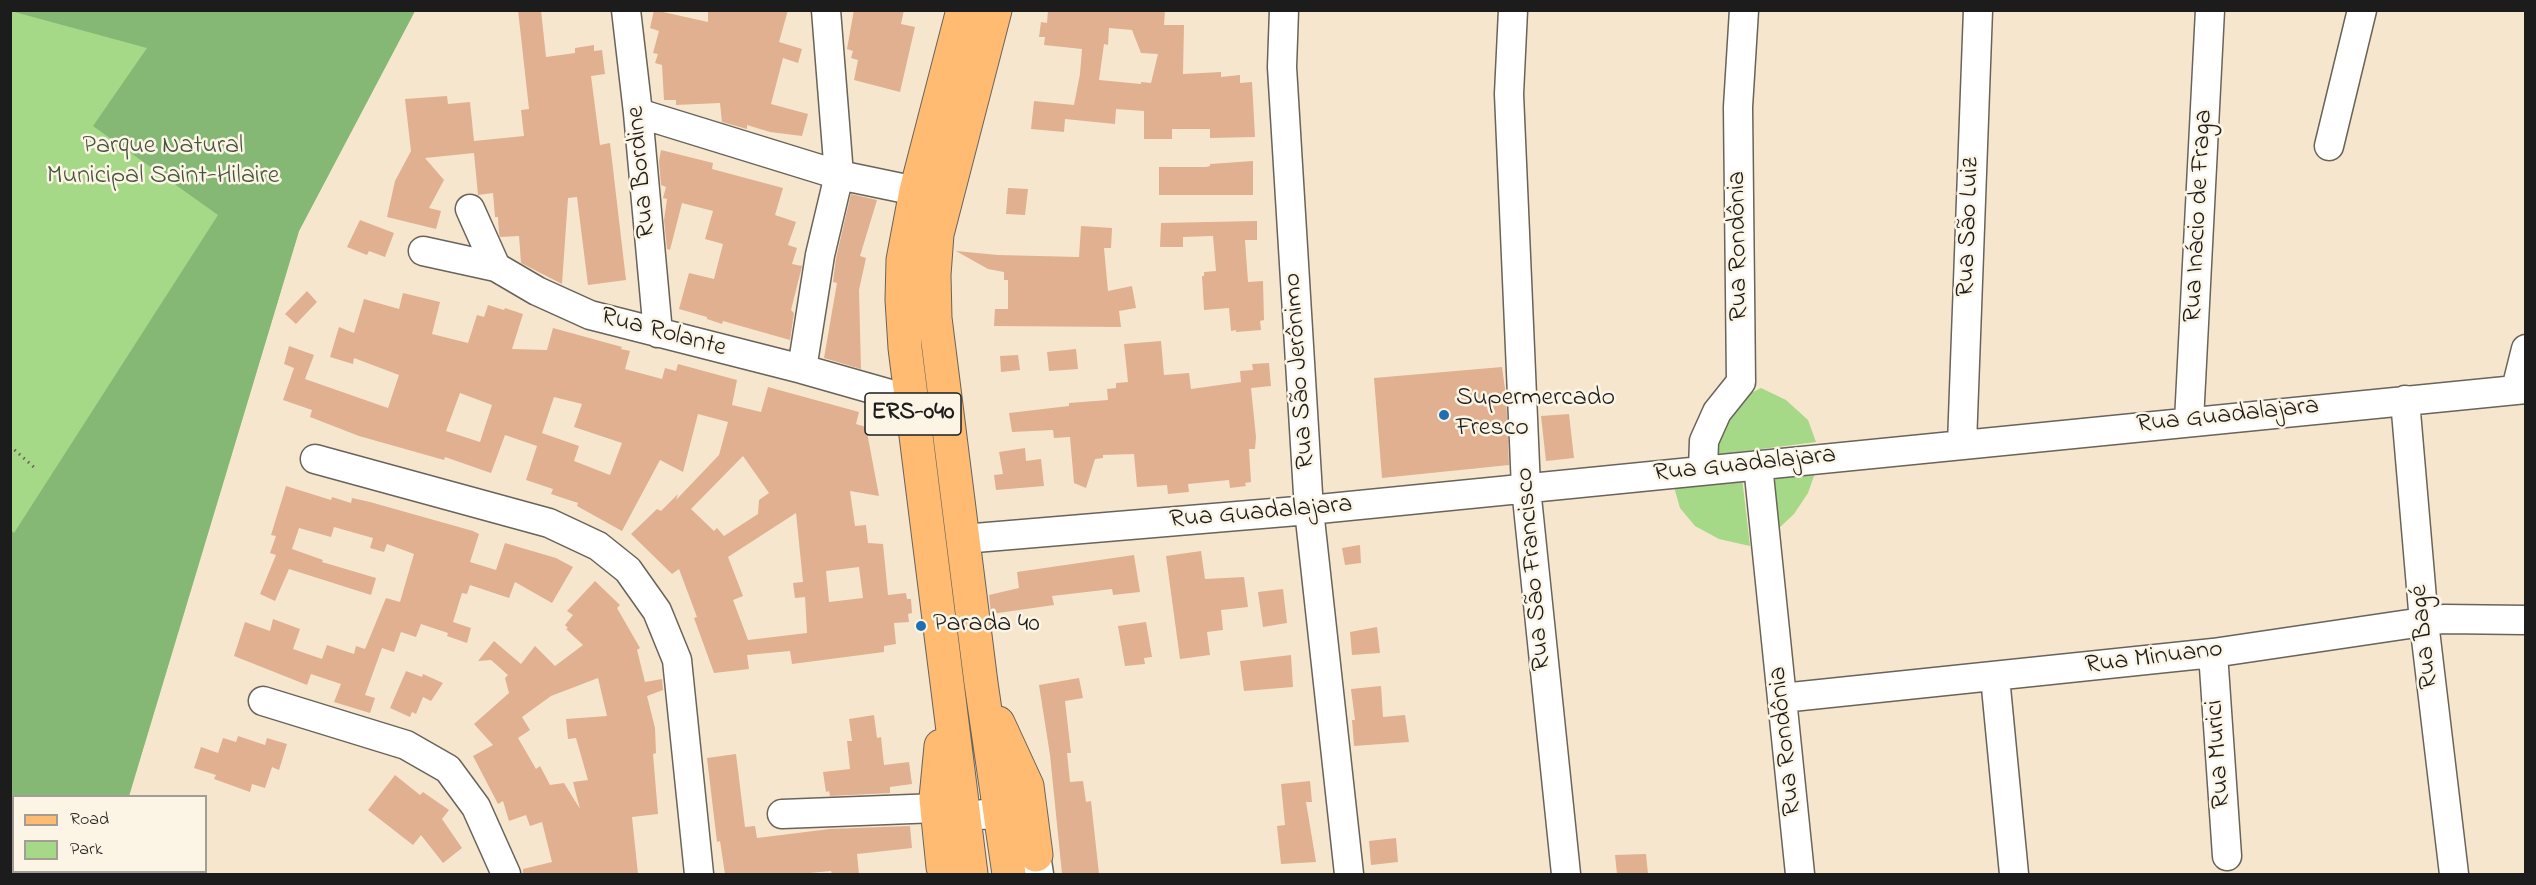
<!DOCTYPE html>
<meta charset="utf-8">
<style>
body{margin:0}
#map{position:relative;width:2536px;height:885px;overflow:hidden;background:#f7e6ce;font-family:"Indie Flower",sans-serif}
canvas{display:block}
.frame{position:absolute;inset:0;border:12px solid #1c1c1c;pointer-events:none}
.legend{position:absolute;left:12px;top:795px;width:195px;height:78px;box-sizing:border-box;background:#fcf5e5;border:2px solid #a29e95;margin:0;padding:8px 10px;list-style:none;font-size:18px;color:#1c1c1c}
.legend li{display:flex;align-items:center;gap:12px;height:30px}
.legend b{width:30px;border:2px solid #a29e95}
</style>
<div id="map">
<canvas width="2536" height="885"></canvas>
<div class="frame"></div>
<ul class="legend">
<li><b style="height:8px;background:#ffbb71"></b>Road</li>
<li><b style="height:16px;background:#a5d887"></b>Park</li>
</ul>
</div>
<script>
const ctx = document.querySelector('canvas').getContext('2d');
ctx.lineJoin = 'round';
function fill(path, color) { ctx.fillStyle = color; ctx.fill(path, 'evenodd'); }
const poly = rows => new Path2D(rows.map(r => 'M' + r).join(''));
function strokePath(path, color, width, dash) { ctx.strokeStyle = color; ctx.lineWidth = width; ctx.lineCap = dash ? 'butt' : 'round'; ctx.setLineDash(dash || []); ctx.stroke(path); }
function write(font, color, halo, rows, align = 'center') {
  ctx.font = font + ' "Indie Flower",sans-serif'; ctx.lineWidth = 5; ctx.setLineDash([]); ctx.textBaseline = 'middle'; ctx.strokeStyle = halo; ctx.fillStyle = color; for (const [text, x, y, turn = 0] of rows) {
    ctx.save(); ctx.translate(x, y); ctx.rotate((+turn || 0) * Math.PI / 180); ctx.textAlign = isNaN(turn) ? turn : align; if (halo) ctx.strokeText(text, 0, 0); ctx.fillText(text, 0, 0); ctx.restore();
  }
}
fill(poly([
 [11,11,415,11,299,231,129,796,14,796,14,872,106,872,106,874,11,874],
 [1761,388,1786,400,1808,420,1816,442,1715,455,1721,433,1736,409,1749,394],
 [1815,473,1808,493,1794,514,1776,531,1770,478],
 [1742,478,1750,546,1719,539,1695,526,1680,508,1674,487]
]), '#a5d887');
fill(poly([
 [11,11,415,11,299,231,129,796,14,796,14,872,106,872,106,874,11,874,11,530,14,533,218,215,93,126,147,48]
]), '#84b874');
fill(poly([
 [518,10,541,10,546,57,575,53,575,48,594,45,594,51,602,50,605,74,591,76,600,145,610,143,626,280,588,285,577,197,568,198,562,284,521,263,519,236,500,237,499,233,498,217,495,217,493,193,478,195,474,153,425,158,444,180,429,208,441,211,436,229,387,217,395,181,411,151,405,99,447,96,448,104,470,102,474,141,524,136,521,110,529,109],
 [654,10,708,22,708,10,788,10,779,42,802,49,798,63,783,58,771,104,808,114,802,136,770,132,747,125,747,129,722,122,720,103,676,105,676,100,664,100,662,65,655,63,658,54,653,53,659,31,650,28],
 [854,10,904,10,901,24,915,27,900,92,854,80,858,60,851,58,853,51,847,49],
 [1048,10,1165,10,1164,25,1184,25,1183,74,1221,72,1221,77,1240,75,1240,83,1252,82,1255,137,1210,138,1210,129,1172,129,1172,139,1144,139,1144,111,1116,109,1115,124,1065,119,1064,132,1031,129,1034,101,1074,105,1080,74,1082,49,1044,45,1045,37,1039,37,1041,22,1047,23],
 [1109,28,1132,30,1141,53,1158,54,1151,83,1141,82,1141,84,1099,80,1104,44,1108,45],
 [661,150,713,163,712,169,783,188,775,215,796,222,788,245,797,248,792,264,802,266,791,310,794,313,790,340,723,321,722,324,707,319,707,317,679,309,689,273,714,279,723,244,705,239,713,211,682,203,670,250,667,249,664,220,667,199,663,198,666,187,661,185,659,161],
 [1253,161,1253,195,1159,195,1159,167,1206,167,1210,166,1210,164],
 [1008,188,1028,189,1025,215,1006,214],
 [851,194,877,200,860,256,866,258,859,290,861,369,824,358,837,283,833,282,836,258],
 [360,220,394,233,385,257,369,251,367,255,347,247],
 [1257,221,1257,240,1245,240,1248,282,1263,281,1264,320,1260,321,1261,330,1236,332,1236,330,1231,331,1229,308,1204,310,1202,276,1204,276,1204,272,1216,271,1213,236,1183,237,1183,247,1160,247,1161,223],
 [1081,226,1112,228,1111,248,1104,248,1108,291,1132,286,1136,308,1119,311,1121,327,994,326,995,309,1008,309,1008,280,1004,280,1004,272,988,269,956,251,998,255,1079,257],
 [307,291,317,302,296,324,285,314],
 [403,293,440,302,432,334,468,343,477,315,484,317,488,305,504,310,505,308,523,314,512,349,547,350,553,328,622,347,621,349,630,351,625,369,662,379,665,368,676,371,678,364,737,380,732,405,761,412,768,387,859,412,856,424,866,427,879,496,850,491,855,526,866,525,868,543,883,544,888,595,906,593,907,599,911,599,912,613,908,614,909,622,894,623,896,644,884,646,884,652,792,664,790,651,747,655,749,669,714,673,694,618,697,617,679,569,672,574,631,534,657,509,661,511,678,494,676,500,719,455,728,422,698,414,683,472,660,460,622,531,577,506,578,503,551,494,553,489,526,480,537,446,505,435,491,473,445,457,444,460,359,436,310,417,312,410,283,400,294,368,284,364,289,346,314,355,305,379,388,408,399,375,354,358,353,364,330,357,339,327,354,333,364,299,399,309],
 [460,393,492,405,480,442,446,431],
 [554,397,582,404,574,427,622,443,610,475,574,461,579,446,542,433],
 [743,456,769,493,759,500,758,514,724,536,717,528,714,531,691,509],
 [796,513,803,582,793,583,795,598,805,597,807,633,748,640,733,600,743,596,728,557],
 [859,567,863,598,829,602,826,571],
 [1161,341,1164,375,1189,373,1191,389,1241,382,1240,371,1253,370,1252,364,1269,363,1271,386,1251,388,1256,437,1255,449,1249,449,1251,482,1245,483,1246,486,1230,488,1229,480,1188,484,1189,492,1168,494,1167,485,1137,487,1134,454,1103,455,1103,458,1095,459,1086,488,1074,483,1070,437,1054,438,1053,430,1012,432,1009,413,1069,406,1069,403,1108,400,1107,389,1116,388,1116,383,1128,382,1124,344],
 [1076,349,1078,369,1049,371,1047,352],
 [1018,355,1020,370,1001,372,1000,356],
 [1502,367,1506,396,1509,465,1382,478,1374,378],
 [1569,414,1574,458,1546,461,1541,416],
 [1025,448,1026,461,1041,459,1044,486,996,490,994,475,1003,474,999,452],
 [286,486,331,500,332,497,351,503,352,498,370,502,473,531,479,534,470,562,496,570,505,543,556,558,573,567,552,603,515,582,509,598,470,585,467,594,462,593,453,622,471,628,467,643,447,636,448,633,421,624,416,637,401,632,394,652,382,648,365,695,375,698,370,713,334,702,341,684,311,674,307,685,234,656,245,622,270,631,273,619,300,629,293,649,322,659,327,645,354,654,356,646,365,649,386,598,400,602,414,554,387,544,384,552,370,548,373,538,334,527,331,537,299,528,292,549,323,560,322,562,376,578,371,595,289,569,275,601,260,594,276,555,270,553,276,536,271,535],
 [1360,545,1361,563,1345,565,1342,548],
 [1201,551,1205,579,1244,577,1248,607,1221,610,1223,630,1207,632,1210,655,1180,659,1166,556],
 [1134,555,1140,592,1113,595,1112,589,1052,596,1054,605,991,614,989,595,1019,588,1017,572],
 [595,581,620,605,617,608,640,648,637,650,645,682,662,679,663,690,647,696,655,728,656,753,653,754,658,814,632,817,638,874,523,874,523,869,552,862,542,822,530,826,526,815,509,821,503,801,498,804,473,756,493,745,474,724,509,693,505,678,508,675,491,660,478,661,494,641,521,664,535,646,555,666,583,645,566,629,568,628,565,625,573,615,567,611],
 [598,678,607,716,566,719,568,739,576,738,588,780,573,782,580,809,564,783,550,785,540,766,536,769,518,738,530,730,522,717,551,696],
 [1283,589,1287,623,1263,627,1258,592],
 [1146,622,1152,657,1144,658,1145,664,1125,666,1118,626],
 [1377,627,1380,653,1352,655,1350,632],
 [1291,655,1293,687,1244,691,1240,661],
 [406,671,422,677,423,674,443,683,431,701,423,697,416,714,412,712,410,717,390,708],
 [1079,678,1083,698,1065,701,1071,753,1067,753,1070,782,1083,781,1086,802,1091,801,1099,874,1062,874,1050,755,1039,685],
 [1381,686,1383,717,1405,715,1409,742,1354,746,1352,720,1355,720,1351,689],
 [874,715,877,738,881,737,884,765,909,762,912,784,890,787,890,793,830,796,829,791,826,792,823,772,850,769,847,741,852,741,849,719],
 [238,736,265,745,267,738,287,744,279,770,272,767,265,788,252,784,250,792,214,779,216,775,194,768,201,747,218,753,223,738,236,742],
 [736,754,745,827,755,826,757,838,830,829,910,826,912,848,857,854,859,874,832,874,831,871,799,874,725,874,720,841,717,842,707,758],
 [395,775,420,795,423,792,449,810,442,819,462,848,443,863,421,835,413,845,368,810],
 [1310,781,1312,802,1306,802,1316,862,1281,864,1277,826,1285,825,1281,784],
 [1396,838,1398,862,1371,865,1369,841],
 [1646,854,1648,874,1617,874,1615,855]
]), '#e0b090');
const minor = poly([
 [626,10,638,113,658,333],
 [1284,10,1282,67,1309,510,1349,874],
 [1513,10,1509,94,1526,488,1566,874],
 [638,113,839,175,916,191],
 [2329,146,2362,10],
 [470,209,496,267],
 [423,251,496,267,537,291,590,315,802,369,911,400],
 [802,369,820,255,839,175,826,10],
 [2516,389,2526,349],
 [2405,400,2424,622,2454,874],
 [2189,421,2210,10],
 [1962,444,1978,10],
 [315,459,549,523,598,546,628,570,657,611,677,660,699,874],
 [1758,465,1800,874],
 [1703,470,1704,441,1717,412,1741,382,1738,107,1744,10],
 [963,539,1309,510,2526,389],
 [2213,653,2227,856],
 [1995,677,2014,874],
 [1782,698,2213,653,2443,619,2526,620],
 [263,701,406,745,448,769,476,807,506,874],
 [782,814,937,808],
 [950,838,955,830,973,817,983,814,1002,818,1016,825,1027,837,1036,855,1039,874]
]);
const major = poly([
 [963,10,916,191,903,260,902,300,905,348,971,874],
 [995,10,937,234,934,275,935,318,981,683,1009,874],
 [998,723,1027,786,1036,855],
 [941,746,936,798,943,867]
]);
strokePath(minor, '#69635a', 31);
strokePath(major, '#69635a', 35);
strokePath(poly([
 [10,446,35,468]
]), '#69635a', 3, [1.5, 4.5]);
strokePath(minor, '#fff', 28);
strokePath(major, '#ffbb71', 33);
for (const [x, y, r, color] of [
 [1444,415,6,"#1f6fb2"],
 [921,626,6,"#1f6fb2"]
]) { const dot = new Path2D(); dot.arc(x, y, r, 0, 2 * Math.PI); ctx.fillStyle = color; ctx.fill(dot); strokePath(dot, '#fcf5e5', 2); }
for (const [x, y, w] of [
 [913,414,96]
]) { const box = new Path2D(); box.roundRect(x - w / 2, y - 21, w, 42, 4.5); ctx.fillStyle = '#fcf5e5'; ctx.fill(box); strokePath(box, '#1c1c1c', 1.5); }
write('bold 24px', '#1c1c1c', null, [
 ["ERS-040",913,414]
]);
write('26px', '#45543c', '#fcf5e5', [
 ["Parque Natural",163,148],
 ["Municipal Saint-Hilaire",163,178]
]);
write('26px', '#1c1c1c', '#fcf5e5', [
 ["Rua Bordine",643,172,-95],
 ["Rua Inácio de Fraga",2200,216,-87],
 ["Rua São Luiz",1970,227,-88],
 ["Rua Rondônia",1740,246,-91],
 ["Rua Rolante",663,334,15],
 ["Rua São Jerônimo",1301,371,-94],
 ["Rua Guadalajara",2228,417,-6],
 ["Rua Guadalajara",1745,466,-6],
 ["Rua Guadalajara",1261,514,-5],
 ["Rua São Francisco",1535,569,-95],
 ["Rua Bagé",2426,637,-96],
 ["Rua Minuano",2154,659,-7],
 ["Rua Rondônia",1787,741,-96],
 ["Rua Murici",2220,754,-94]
]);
write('26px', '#1c1c1c', '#fcf5e5', [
 ["Supermercado",1456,400],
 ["Fresco",1456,430],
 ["Parada 40",933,626]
], 'left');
</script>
